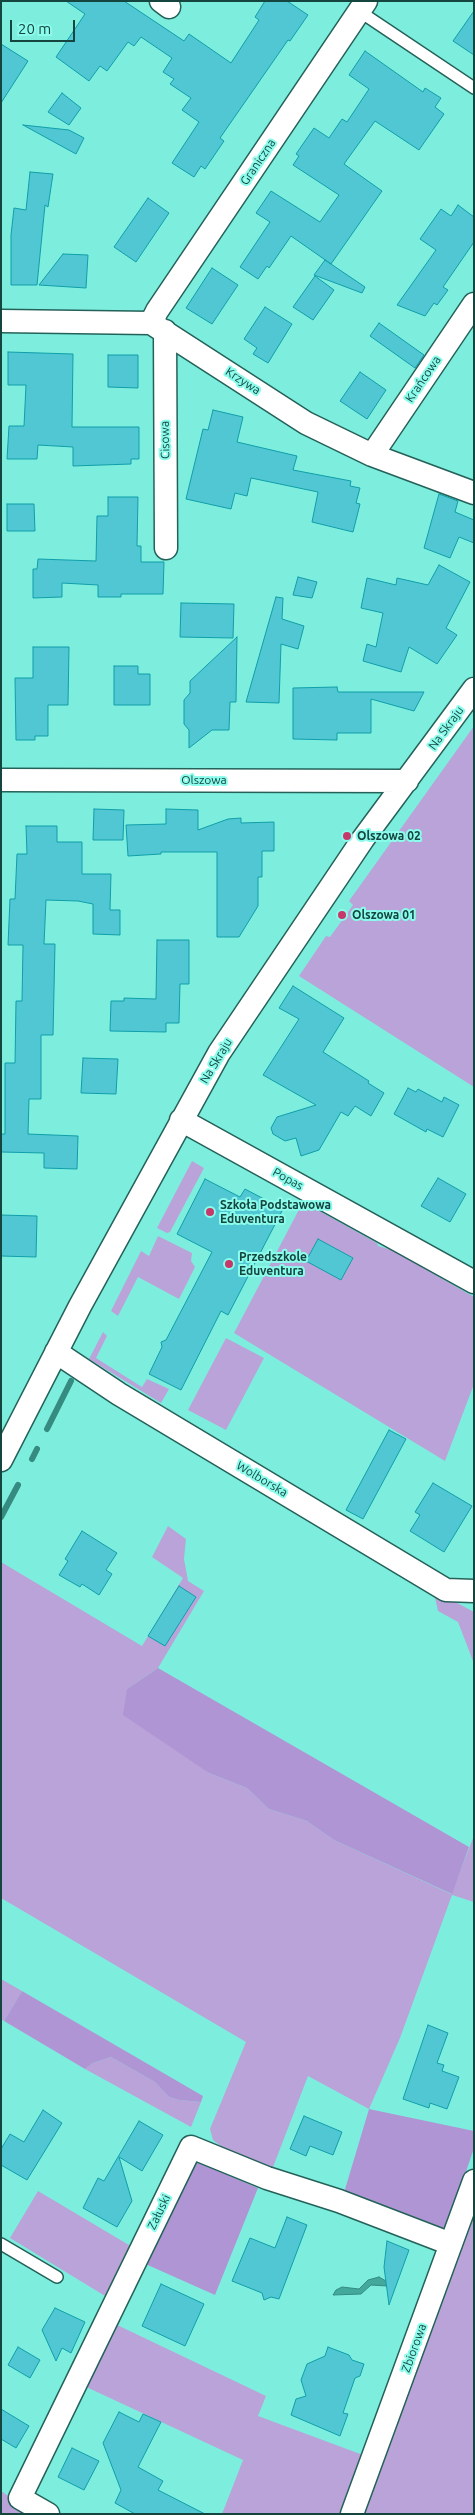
<!DOCTYPE html>
<meta charset="utf-8">
<style>
body{margin:0}
#map{position:relative;width:475px;height:2515px;overflow:hidden;background:#7deede;font-family:Ubuntu,sans-serif}
canvas{display:block}
.frame{position:absolute;inset:0;border:2px solid #14453f;pointer-events:none}
.scale{position:absolute;left:10px;top:20px;width:65px;height:22px;box-sizing:border-box;border:2px solid #14453f;border-top:0;padding-left:6px;font-size:15px;line-height:18px;white-space:nowrap;color:#14453f;-webkit-text-stroke:4px #8bfbeb;paint-order:stroke}
</style>
<div id="map">
<canvas width="475" height="2515"></canvas>
<div class="frame"></div>
<div class="scale">20 m</div>
</div>
<script>
const ctx = document.querySelector('canvas').getContext('2d');
ctx.lineJoin = 'round';
function fill(path, color) { ctx.fillStyle = color; ctx.fill(path, 'evenodd'); }
const poly = rows => new Path2D(rows.map(r => 'M' + r).join(''));
function strokePath(path, color, width, dash) { ctx.strokeStyle = color; ctx.lineWidth = width; ctx.lineCap = dash ? 'butt' : 'round'; ctx.setLineDash(dash || []); ctx.stroke(path); }
function write(font, color, halo, rows, align = 'center') {
  ctx.font = font + ' Ubuntu,sans-serif'; ctx.lineWidth = 4; ctx.setLineDash([]); ctx.textBaseline = 'middle'; ctx.strokeStyle = halo; ctx.fillStyle = color; for (const [text, x, y, turn = 0] of rows) {
    ctx.save(); ctx.translate(x, y); ctx.rotate((+turn || 0) * Math.PI / 180); ctx.textAlign = isNaN(turn) ? turn : align; if (halo) ctx.strokeText(text, 0, 0); ctx.fillText(text, 0, 0); ctx.restore();
  }
}
fill(poly([
 [474,726,474,1087,299,976,326,936,330,937,353,905,349,901],
 [192,1161,204,1168,170,1232,167,1233,157,1228],
 [303,1202,377,1243,378,1246,392,1250,474,1297,474,1384,445,1461,234,1333],
 [158,1236,192,1253,191,1261,195,1267,179,1299,138,1277,118,1316,111,1311,141,1251,149,1256],
 [103,1332,107,1336,96,1358,142,1387,147,1379,169,1389,161,1403,89,1359],
 [226,1338,264,1358,226,1430,188,1410],
 [168,1526,186,1539,184,1559,188,1581,204,1591,158,1668,127,1689,209,1773,247,1788,269,1809,307,1821,334,1840,451,1894,474,1836,474,1902,452,1895,400,2038,369,2109,308,2076,270,2175,222,2147,213,2140,210,2129,246,2042,1,1898,1,1562,142,1646,183,1578,152,1557],
 [434,1593,448,1598,474,1612,473,1661,458,1622,438,1611],
 [1,1979,22,1991,4,2021,1,2019],
 [111,2057,155,2082,169,2097,179,2100,201,2102,191,2127,85,2069,93,2063],
 [38,2191,134,2248,110,2299,10,2238],
 [474,2199,474,2514,359,2514],
 [113,2323,266,2396,258,2416,363,2455,341,2514,222,2514,243,2460,82,2385],
 [1,2491,13,2499,40,2514,1,2514]
]), '#baa3d8');
fill(poly([
 [158,1668,469,1847,452,1894,334,1840,307,1821,269,1809,247,1788,209,1773,123,1715,127,1689],
 [22,1991,203,2096,201,2102,179,2100,169,2097,155,2082,111,2057,93,2063,85,2069,4,2021],
 [369,2109,474,2131,474,2148,446,2231,343,2196],
 [190,2159,258,2188,215,2295,141,2262]
]), '#b095d5');
const water = poly([
 [379,2277,386,2281,387,2286,371,2285,361,2294,333,2295,336,2290,342,2287,359,2289,368,2280,379,2277]
]);
fill(water, '#43a99c');
strokePath(water, '#358b80', 1);
strokePath(poly([
 [47,1429,71,1381],
 [32,1459,37,1449],
 [1,1517,18,1485]
]), '#358b80', 6);
const building = poly([
 [66,1,124,1,184,41,189,34,231,63,259,20,255,17,265,1,287,1,308,15,290,41,288,40,220,138,224,141,205,169,201,166,194,177,172,163,199,122,182,110,191,98,170,84,174,79,163,72,172,58,141,37,134,46,128,42,107,71,100,66,89,81,56,57,85,14,66,1],
 [474,11,474,55,453,41,474,11],
 [1,44,28,61,1,103,1,44],
 [365,51,423,92,425,88,441,98,435,107,444,114,419,150,375,121,344,164,382,191,331,264,291,236,269,268,267,266,258,279,240,267,270,222,256,213,271,191,320,222,339,195,293,165,299,156,296,154,314,128,329,138,342,119,347,122,369,89,349,75,365,51],
 [62,93,81,108,69,125,48,112,62,93],
 [23,125,69,130,84,138,76,154,23,125],
 [30,172,53,174,48,207,45,205,37,285,11,285,11,235,14,208,26,210,30,172],
 [148,198,169,213,136,262,114,247,148,198],
 [458,205,474,217,474,242,443,287,448,290,437,305,434,303,425,316,397,305,436,250,420,239,441,209,451,216,458,205],
 [63,254,88,255,86,288,39,285,63,254],
 [325,260,365,287,362,293,314,275,325,260],
 [212,268,238,285,212,324,186,308,212,268],
 [315,276,334,290,313,320,293,307,315,276],
 [265,307,292,324,268,363,253,354,257,348,244,339,265,307],
 [379,323,424,355,415,368,370,336,379,323],
 [8,352,73,354,72,427,139,427,139,459,131,459,131,464,73,466,73,447,38,445,37,459,7,459,9,426,24,426,26,385,8,385,8,352],
 [108,355,138,355,138,388,108,387,108,355],
 [360,372,386,390,367,419,340,401,360,372],
 [213,410,243,417,237,442,297,456,293,470,351,481,350,486,360,488,356,503,360,504,353,532,312,522,318,492,251,478,247,496,235,493,231,509,186,499,203,429,208,430,213,410],
 [439,494,458,501,455,512,474,520,474,543,459,537,450,558,424,548,439,494],
 [108,497,138,497,137,546,141,546,141,562,164,562,163,594,121,594,121,597,98,597,98,585,62,583,62,597,33,598,33,569,37,569,38,559,96,561,97,516,108,516,108,497],
 [7,504,34,504,35,531,7,531,7,504],
 [439,565,470,582,446,628,457,635,437,664,409,647,401,672,363,661,367,644,376,647,383,613,361,608,367,578,396,585,397,578,428,585,439,565],
 [298,577,317,582,312,598,293,595,298,577],
 [276,597,283,598,282,619,304,626,298,649,281,644,279,703,246,702,276,597],
 [181,603,234,604,233,638,180,637,181,603],
 [237,637,236,702,230,702,229,730,212,730,189,748,189,730,184,724,184,700,190,693,190,681,237,637],
 [33,647,69,647,68,705,48,705,48,736,35,736,35,740,16,740,15,678,33,678,33,647],
 [114,666,138,666,138,674,150,674,150,705,114,705,114,666],
 [337,687,338,692,424,692,414,711,371,699,371,733,337,733,337,740,293,739,293,688,337,687],
 [94,809,124,810,123,840,93,840,94,809],
 [166,809,198,810,198,830,228,819,241,818,241,823,274,822,274,851,262,851,262,877,258,877,258,906,239,937,217,937,217,852,161,852,161,854,128,856,126,825,166,824,166,809],
 [26,826,57,826,57,842,82,842,82,874,111,874,110,910,120,910,120,935,93,934,93,904,78,901,46,900,44,944,55,944,53,1035,41,1035,41,1099,29,1099,28,1134,78,1136,77,1169,44,1168,44,1153,1,1152,1,1134,5,1134,5,1063,15,1063,16,1001,22,1001,23,945,8,945,10,899,15,899,17,854,27,854,26,826],
 [157,940,189,940,189,984,180,984,179,1023,166,1023,166,1032,110,1031,111,1001,124,1001,124,998,156,999,157,940],
 [293,986,344,1018,323,1052,369,1081,368,1083,384,1093,371,1116,355,1106,348,1116,341,1112,319,1150,301,1156,296,1138,285,1141,273,1134,271,1128,277,1117,316,1105,263,1075,299,1019,279,1008,293,986],
 [83,1058,118,1059,116,1094,81,1093,83,1058],
 [408,1088,416,1092,418,1089,442,1102,444,1097,459,1105,443,1137,427,1129,426,1132,394,1114,408,1088],
 [438,1178,466,1194,450,1222,421,1206,438,1178],
 [205,1179,240,1197,245,1189,283,1209,228,1315,221,1311,181,1390,149,1374,162,1347,161,1342,166,1340,212,1252,177,1234,205,1179],
 [1,1215,37,1216,36,1257,1,1256,1,1215],
 [318,1239,353,1258,341,1280,306,1261,318,1239],
 [389,1430,406,1439,363,1519,346,1510,389,1430],
 [433,1483,472,1506,444,1552,410,1531,420,1515,415,1512,433,1483],
 [82,1531,117,1553,106,1570,112,1574,99,1595,82,1584,80,1587,59,1575,68,1561,65,1559,82,1531],
 [179,1586,196,1597,165,1646,148,1636,179,1586],
 [428,2025,448,2033,437,2063,444,2065,442,2071,459,2077,447,2109,430,2103,429,2108,403,2099,428,2025],
 [43,2110,62,2123,27,2180,1,2165,1,2149,10,2134,24,2142,43,2110],
 [304,2116,342,2132,333,2155,310,2146,306,2156,290,2149,304,2116],
 [139,2121,163,2135,142,2171,119,2157,132,2201,117,2227,83,2208,98,2178,104,2181,139,2121],
 [287,2217,307,2225,279,2299,271,2297,264,2300,262,2293,232,2281,250,2238,275,2248,287,2217],
 [387,2241,409,2250,389,2305,384,2267,387,2241],
 [161,2284,204,2304,185,2346,142,2326,161,2284],
 [55,2308,85,2322,71,2353,62,2348,56,2361,42,2330,55,2308],
 [18,2347,40,2360,30,2378,8,2365,18,2347],
 [328,2347,349,2355,352,2360,364,2364,360,2376,355,2378,343,2413,348,2414,340,2436,291,2415,296,2399,306,2396,301,2380,307,2364,325,2356,328,2347],
 [1,2409,29,2426,16,2448,1,2439,1,2409],
 [119,2412,139,2422,143,2414,161,2422,138,2467,163,2481,158,2490,205,2514,135,2514,115,2503,121,2490,103,2443,119,2412],
 [72,2448,99,2461,84,2490,58,2477,72,2448]
]);
fill(building, '#50c7d2');
strokePath(building, '#109ea9', 1);
const service = poly([
 [359,11,474,88],
 [1,2244,57,2277]
]);
const minor = poly([
 [161,1,169,7],
 [1,321,151,323,306,423,372,455,474,493],
 [151,323,157,311,366,1],
 [165,331,166,548],
 [372,455,474,304],
 [1,780,407,781],
 [181,1120,474,1282],
 [56,1352,119,1394,446,1590,474,1591],
 [1,1460,80,1306,219,1053,363,839,474,689],
 [48,2514,20,2498,191,2147,267,2178,339,2201,451,2244],
 [352,2514,474,2181]
]);
strokePath(service, '#246159', 14);
strokePath(minor, '#246159', 25);
strokePath(service, '#fff', 11);
strokePath(minor, '#fff', 22);
for (const [x, y, r, color] of [
 [347,836,5,"#c53869"],
 [342,915,5,"#c53869"],
 [210,1212,5,"#c53869"],
 [229,1264,5,"#c53869"]
]) { const dot = new Path2D(); dot.arc(x, y, r, 0, 2 * Math.PI); ctx.fillStyle = color; ctx.fill(dot); strokePath(dot, '#8bfbeb', 2); }
write('12px', '#14453f', '#8bfbeb', [
 ["Graniczna",258,162,-56],
 ["Krańcowa",423,379,-56],
 ["Krzywa",243,381,33],
 ["Cisowa",165,440,-91],
 ["Na Skraju",446,728,-54],
 ["Olszowa",204,780],
 ["Na Skraju",216,1061,-59],
 ["Popas",288,1179,29],
 ["Wolborska",262,1479,31],
 ["Załuski",159,2212,-64],
 ["Zbiorowa",414,2348,-70]
]);
write('bold 12px', '#14453f', '#8bfbeb', [
 ["Olszowa 02",357,836],
 ["Olszowa 01",352,915],
 ["Szkoła Podstawowa",220,1205],
 ["Eduventura",220,1219],
 ["Przedszkole",239,1257],
 ["Eduventura",239,1271]
], 'left');
</script>
